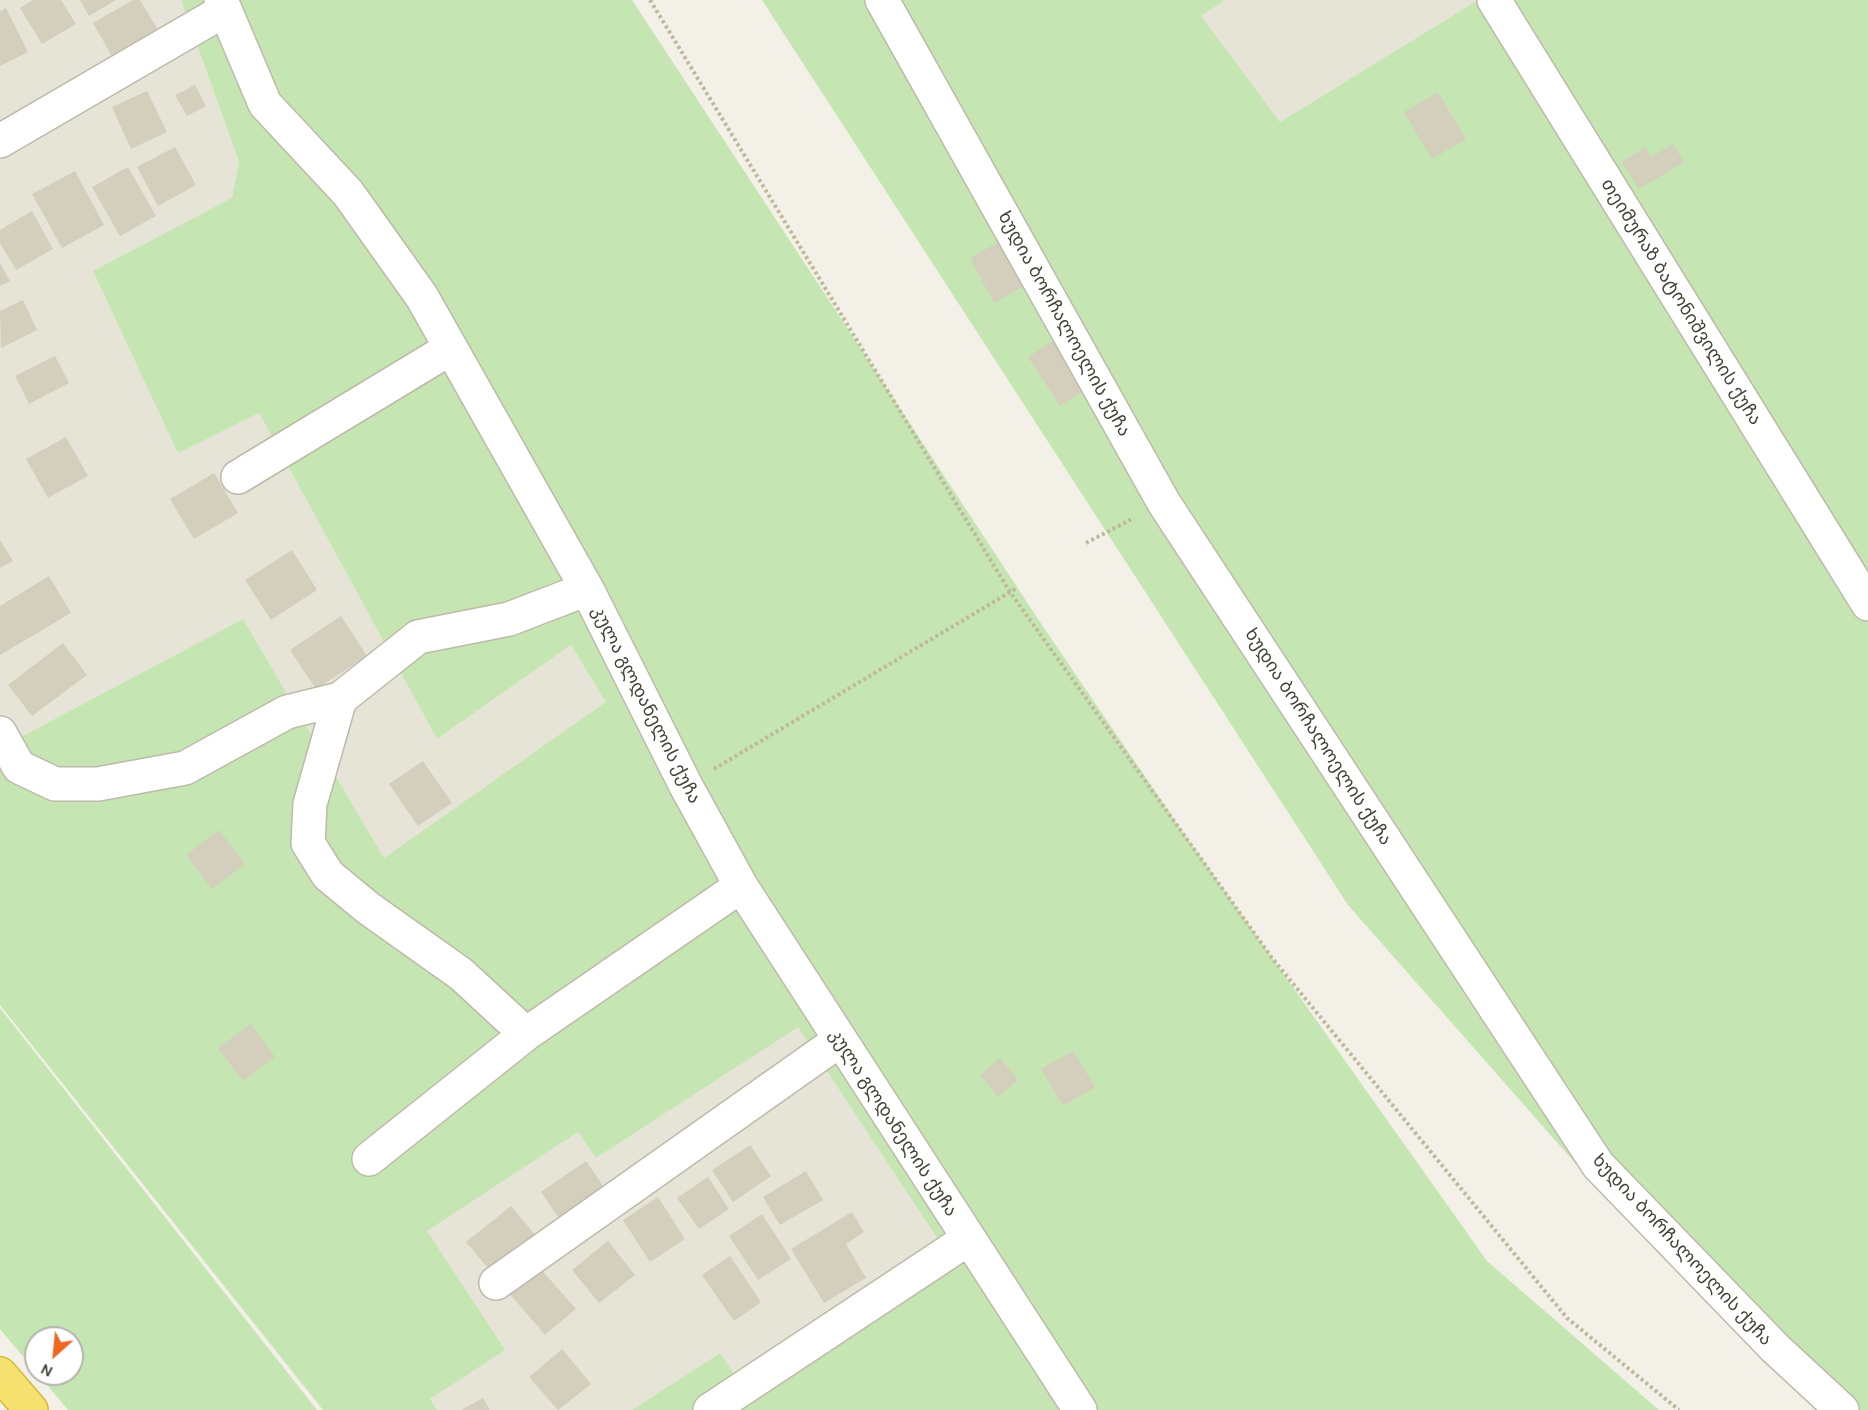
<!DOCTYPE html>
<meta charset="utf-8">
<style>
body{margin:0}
#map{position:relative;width:1868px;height:1410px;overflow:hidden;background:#f3f1e7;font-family:Karla,sans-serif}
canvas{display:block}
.north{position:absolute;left:24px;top:1326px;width:60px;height:60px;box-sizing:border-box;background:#fff;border:2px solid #b5b3af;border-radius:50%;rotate:207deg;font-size:16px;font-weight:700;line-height:24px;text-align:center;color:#454236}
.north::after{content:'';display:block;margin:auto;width:21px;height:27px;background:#ef6522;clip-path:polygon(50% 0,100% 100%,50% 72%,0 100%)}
</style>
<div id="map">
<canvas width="1868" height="1410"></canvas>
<div class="north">N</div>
</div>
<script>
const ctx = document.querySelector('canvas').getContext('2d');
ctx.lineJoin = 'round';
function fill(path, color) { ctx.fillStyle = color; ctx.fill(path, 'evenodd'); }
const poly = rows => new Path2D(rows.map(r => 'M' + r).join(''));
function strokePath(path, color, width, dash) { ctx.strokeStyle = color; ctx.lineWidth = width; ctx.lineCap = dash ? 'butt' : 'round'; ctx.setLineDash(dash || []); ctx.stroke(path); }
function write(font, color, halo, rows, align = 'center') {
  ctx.font = font + ' Karla,"Noto Sans Georgian",sans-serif'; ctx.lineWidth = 6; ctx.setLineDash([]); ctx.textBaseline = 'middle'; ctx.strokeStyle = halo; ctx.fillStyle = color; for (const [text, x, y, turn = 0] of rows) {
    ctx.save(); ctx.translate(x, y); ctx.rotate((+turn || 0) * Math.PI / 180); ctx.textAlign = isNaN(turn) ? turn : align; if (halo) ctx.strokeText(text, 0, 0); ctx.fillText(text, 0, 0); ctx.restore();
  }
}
fill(poly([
 [0,0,181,0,239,162,232,199,93,271,178,452,259,413,437,739,571,645,607,703,384,858,243,619,0,748],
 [1225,0,1478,0,1280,122,1200,16],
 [798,1026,941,1244,736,1378,720,1353,632,1410,437,1410,430,1399,427,1231,578,1132,596,1158]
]), '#e6e4d6');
fill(poly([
 [181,0,632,0,1038,619,1180,828,1487,1261,1659,1410,632,1410,720,1353,736,1377,941,1244,798,1027,596,1158,578,1132,427,1231,505,1350,430,1399,437,1410,323,1410,0,1005,0,748,243,619,384,858,606,702,571,645,437,739,259,413,178,453,93,271,232,198,239,162],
 [762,0,1225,0,1201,16,1280,122,1478,0,1868,0,1868,1410,1819,1410,1770,1367,1583,1172,1348,905],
 [0,1008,317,1410,68,1410,38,1374,72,1374,72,1338,36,1338,36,1372,0,1329]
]), '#c5e5b2');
fill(poly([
 [33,0,61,0,76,24,42,44,20,8],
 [80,0,116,0,89,16],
 [133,0,140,0,158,30,112,56,93,23],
 [6,8,28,52,0,66,0,11],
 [195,85,206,106,187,116,175,95],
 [147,91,167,132,131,149,112,107],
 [1438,92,1466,139,1432,159,1404,112],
 [1673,144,1684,162,1639,189,1622,162,1645,147,1651,157],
 [175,147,196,185,158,206,137,167],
 [128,167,156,216,120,236,92,187],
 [75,171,104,225,62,248,32,194],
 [32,211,53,249,16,270,0,243,0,230],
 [1004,239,1029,283,994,303,970,258],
 [0,263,10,281,0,286],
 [23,300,37,330,1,348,0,311],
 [1057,338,1089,387,1060,406,1028,357],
 [55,356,69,383,29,404,15,376],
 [66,437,88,476,48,498,26,459],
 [214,473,238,513,194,539,170,499],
 [0,540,13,561,0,568],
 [292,550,317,590,271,620,245,580],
 [49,576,71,613,0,655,0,606],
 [341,616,367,656,316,689,290,650],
 [63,643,87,675,32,716,8,685],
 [423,761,452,803,418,826,389,784],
 [219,830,245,864,212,889,186,855],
 [251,1024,275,1057,243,1081,218,1048],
 [1073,1051,1095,1087,1063,1106,1041,1069],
 [1000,1058,1018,1080,998,1097,980,1075],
 [750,1145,771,1176,733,1202,712,1170],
 [586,1161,610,1196,565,1227,541,1192],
 [806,1171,823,1200,780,1225,763,1197],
 [708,1177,729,1209,699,1229,677,1198],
 [658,1197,685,1239,650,1262,623,1220],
 [511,1206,536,1236,492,1273,466,1242],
 [852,1212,864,1232,846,1244,866,1278,824,1303,791,1249],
 [762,1214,791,1259,758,1280,729,1236],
 [608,1241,635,1275,599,1303,572,1270],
 [730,1256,761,1302,734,1321,702,1275],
 [540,1268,576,1309,545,1335,510,1294],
 [562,1349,591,1384,558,1410,529,1377],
 [483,1398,490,1410,461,1410]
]), '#d4cfbd');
const minor = poly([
 [221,0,265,104,348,193,422,297,587,589,686,786,741,886,1080,1410],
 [882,0,1164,503,1598,1165,1775,1348,1842,1410],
 [1494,0,1868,604],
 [0,141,225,10],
 [238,477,451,348],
 [340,699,310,804,308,843,328,875,368,908,461,974,526,1034],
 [0,733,19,767,55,784,98,784,185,768,287,712,340,699,418,637,509,619,587,589],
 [369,1159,526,1034,741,886],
 [496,1283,840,1040],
 [710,1410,968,1239]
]);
const highway = poly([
 [0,1374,31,1410]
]);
strokePath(minor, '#bebaaa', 36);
strokePath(highway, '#d5b93f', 36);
strokePath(poly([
 [650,0,1010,592,1272,958,1567,1318,1679,1410],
 [1086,543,1134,518],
 [714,769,1017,588]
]), '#bfb99c', 4, [3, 3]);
strokePath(minor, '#fff', 33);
strokePath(highway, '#f6e16f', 33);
write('18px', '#454236', '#fff', [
 ["თეიმურაზ ბატონიშვილის ქუჩა",1681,302,58],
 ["ხუდია ბორჩალოელის ქუჩა",1064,324,61],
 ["კულა გლდანელის ქუჩა",646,705,63],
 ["ხუდია ბორჩალოელის ქუჩა",1318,737,57],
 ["კულა გლდანელის ქუჩა",893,1123,57],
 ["ხუდია ბორჩალოელის ქუჩა",1682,1250,47]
]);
</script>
